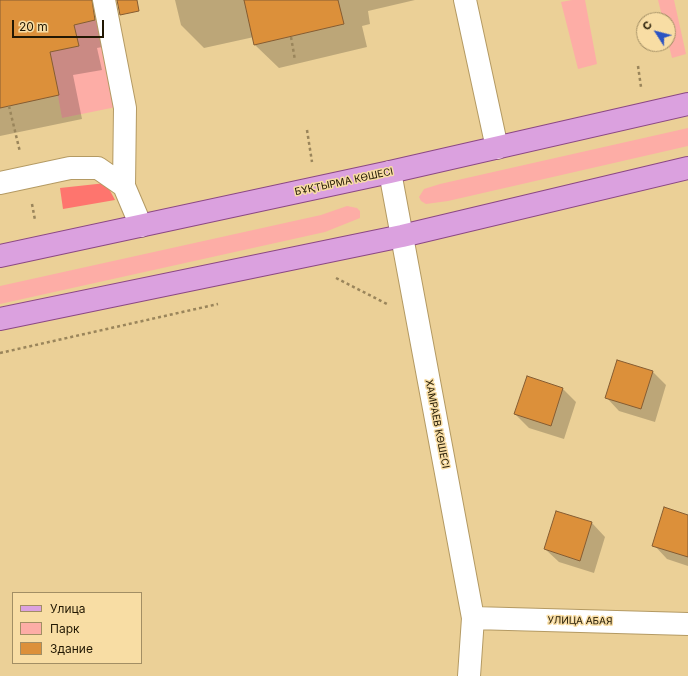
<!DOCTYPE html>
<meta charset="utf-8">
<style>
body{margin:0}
#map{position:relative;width:688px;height:676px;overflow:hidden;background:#ebd097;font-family:Inter,sans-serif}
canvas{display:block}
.legend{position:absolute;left:12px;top:592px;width:130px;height:72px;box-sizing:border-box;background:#f8dda4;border:1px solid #a28e64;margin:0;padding:5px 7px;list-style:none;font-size:12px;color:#221803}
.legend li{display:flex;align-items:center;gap:8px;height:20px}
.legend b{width:20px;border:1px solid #a28e64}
.north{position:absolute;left:636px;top:12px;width:40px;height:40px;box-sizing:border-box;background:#f8dda4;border:1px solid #a28e64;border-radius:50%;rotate:306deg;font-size:11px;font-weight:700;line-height:16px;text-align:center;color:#221803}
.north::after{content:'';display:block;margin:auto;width:14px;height:18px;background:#2b53c2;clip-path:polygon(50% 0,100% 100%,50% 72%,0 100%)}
.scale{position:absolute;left:12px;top:20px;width:92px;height:18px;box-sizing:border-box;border:2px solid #221803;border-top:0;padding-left:5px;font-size:12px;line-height:14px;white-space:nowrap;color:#221803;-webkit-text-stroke:3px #f8dda4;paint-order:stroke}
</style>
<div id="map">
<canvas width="688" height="676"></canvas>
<ul class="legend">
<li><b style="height:5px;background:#dba1df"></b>Улица</li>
<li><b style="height:11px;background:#fdada6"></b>Парк</li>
<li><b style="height:11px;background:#dc903a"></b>Здание</li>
</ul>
<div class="north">С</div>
<div class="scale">20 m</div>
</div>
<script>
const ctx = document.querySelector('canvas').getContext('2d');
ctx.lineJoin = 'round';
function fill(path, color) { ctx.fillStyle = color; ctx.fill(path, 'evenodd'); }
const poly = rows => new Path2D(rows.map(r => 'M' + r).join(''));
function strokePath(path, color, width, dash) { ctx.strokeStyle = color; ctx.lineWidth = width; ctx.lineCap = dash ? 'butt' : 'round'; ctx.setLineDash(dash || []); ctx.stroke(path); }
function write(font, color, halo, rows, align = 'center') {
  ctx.font = font + ' Inter,sans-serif'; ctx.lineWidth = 3; ctx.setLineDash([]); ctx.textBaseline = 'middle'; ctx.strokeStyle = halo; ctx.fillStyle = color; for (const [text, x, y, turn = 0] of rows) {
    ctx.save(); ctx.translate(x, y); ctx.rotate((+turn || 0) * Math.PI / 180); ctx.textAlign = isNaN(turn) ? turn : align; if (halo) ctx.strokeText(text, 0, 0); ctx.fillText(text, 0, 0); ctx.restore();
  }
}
fill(poly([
 [572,0,585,0,597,64,578,69,561,2],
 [658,0,674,0,686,54,672,58,668,42,668,20,663,20],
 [97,20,121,106,62,118,50,52,79,46,74,25],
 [688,128,688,146,448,201,426,204,421,201,419,197,424,189,440,184],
 [347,206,357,208,360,211,360,218,325,232,0,304,0,286,321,215]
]), '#fdada6');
fill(poly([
 [106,183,115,200,63,209,60,188]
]), '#fe756e');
fill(poly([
 [0,0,110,0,118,44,97,48,102,70,73,75,82,119,0,136],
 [175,0,415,0,368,11,370,24,362,26,367,47,279,68,255,45,254,37,204,48,181,25],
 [653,372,666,385,655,422,619,411,606,397],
 [562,388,576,402,564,439,529,428,515,414],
 [557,513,592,523,605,537,594,573,559,562,545,549],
 [688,516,688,566,667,559,654,545]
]), '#0003');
const building = poly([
 [0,0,92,0,95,20,74,25,79,46,50,52,59,95,0,108,0,0],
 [117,0,137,0,139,11,120,15,117,0],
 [244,0,338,0,344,24,254,45,244,0],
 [617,360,653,371,641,409,605,398,617,360],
 [527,376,563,388,551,426,514,414,527,376],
 [664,507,688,515,688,557,652,546,664,507],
 [556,511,592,522,580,561,544,549,556,511]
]);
fill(building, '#dc903a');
strokePath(building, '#855c32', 1);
const minor = poly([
 [104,0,125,108,124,186],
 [465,0,497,148],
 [390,172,473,618,469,676],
 [0,183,70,168,98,168,124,186,141,226],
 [473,618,688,624]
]);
const major = poly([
 [0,256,390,172,688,104],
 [0,319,402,236,688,168]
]);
strokePath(minor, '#b49a63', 24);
strokePath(major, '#8b4884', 24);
strokePath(poly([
 [291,37,295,60],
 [638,66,641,87],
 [9,106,20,152],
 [307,130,312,162],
 [32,204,35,220],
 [336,278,387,304],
 [0,353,218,304]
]), '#9a855b', 2.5, [3, 3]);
strokePath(minor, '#fff', 22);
strokePath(major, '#dba1df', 22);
write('10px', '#221803', '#f8dda4', [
 ["БҰҚТЫРМА КӨШЕСІ",344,182,-12],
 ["ХАМРАЕВ КӨШЕСІ",437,424,79],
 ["УЛИЦА АБАЯ",580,621,1]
]);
</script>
